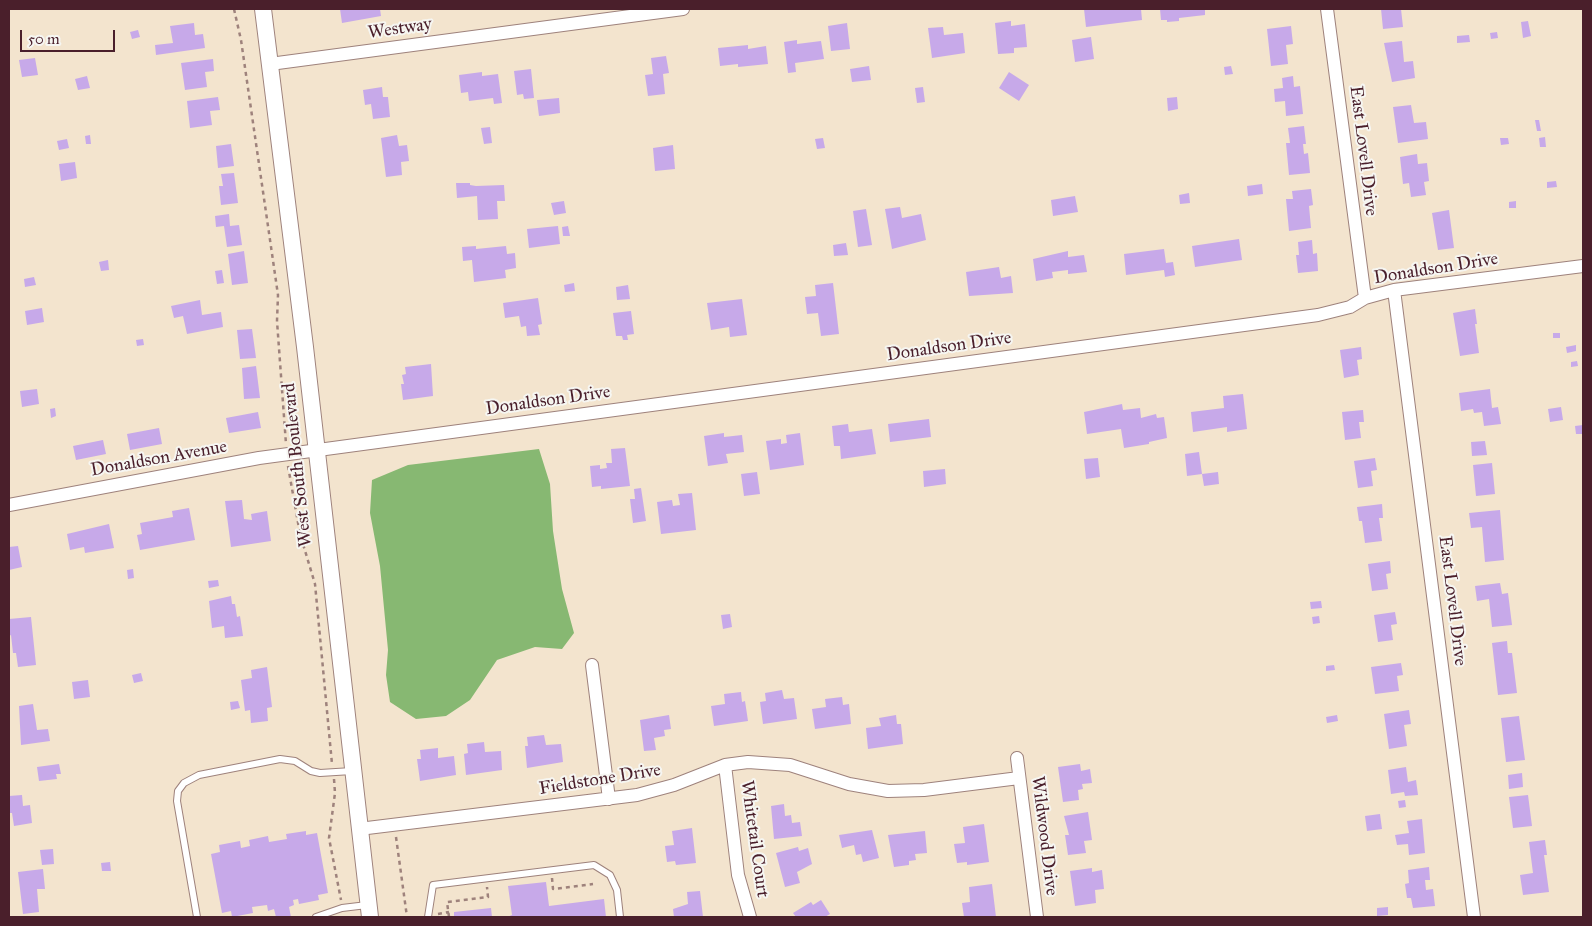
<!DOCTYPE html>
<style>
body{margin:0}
#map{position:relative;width:1592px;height:926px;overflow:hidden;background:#f3e4ce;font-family:"IM FELL Great Primer",serif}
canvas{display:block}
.frame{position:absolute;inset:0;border:10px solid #4a1f2b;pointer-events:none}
.scale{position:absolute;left:20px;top:30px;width:95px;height:22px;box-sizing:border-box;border:2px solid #4a1f2b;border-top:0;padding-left:6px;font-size:15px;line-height:18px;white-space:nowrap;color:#4a1f2b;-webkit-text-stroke:4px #f6f6f2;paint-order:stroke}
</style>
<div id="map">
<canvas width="1592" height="926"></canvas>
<div class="frame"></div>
<div class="scale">50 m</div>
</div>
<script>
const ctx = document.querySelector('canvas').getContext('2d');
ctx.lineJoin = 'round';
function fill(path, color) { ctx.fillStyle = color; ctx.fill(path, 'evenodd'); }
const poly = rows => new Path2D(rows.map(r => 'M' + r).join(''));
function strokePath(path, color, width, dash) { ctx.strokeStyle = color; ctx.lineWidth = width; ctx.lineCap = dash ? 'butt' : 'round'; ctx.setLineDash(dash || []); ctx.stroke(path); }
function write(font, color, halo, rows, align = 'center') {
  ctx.font = font + ' "IM FELL Great Primer",serif'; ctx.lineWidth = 4; ctx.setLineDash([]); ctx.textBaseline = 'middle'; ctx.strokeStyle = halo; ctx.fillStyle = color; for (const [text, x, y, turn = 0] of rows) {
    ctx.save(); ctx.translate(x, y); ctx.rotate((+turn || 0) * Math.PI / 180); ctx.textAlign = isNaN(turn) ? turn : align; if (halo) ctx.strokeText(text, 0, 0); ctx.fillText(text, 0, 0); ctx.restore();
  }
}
fill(poly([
 [539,449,550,484,553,531,562,589,574,633,562,649,535,647,497,660,470,700,446,716,416,719,390,702,386,675,388,650,380,566,370,513,372,480,408,465]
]), '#87b872');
fill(poly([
 [340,9,380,9,381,16,342,23],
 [1084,9,1141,9,1142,20,1086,27],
 [1160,9,1205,9,1205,15,1179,18,1179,21,1167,22,1167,20,1161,20],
 [1381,9,1401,9,1403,27,1383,29],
 [1011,21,1011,26,1025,24,1027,47,1014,48,1014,53,998,54,995,23],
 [1528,21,1531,36,1523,38,1521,22],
 [194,23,195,35,203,34,205,48,156,55,155,45,173,43,170,26],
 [847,23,850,49,831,51,828,26],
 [1291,26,1293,44,1286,45,1288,64,1271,66,1267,29],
 [943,27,944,35,963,33,965,53,932,58,928,28],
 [138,30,140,37,132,39,130,32],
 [1497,32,1498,38,1491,39,1490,33],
 [1469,35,1470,42,1457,43,1457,36],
 [1091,37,1094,59,1075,62,1072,40],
 [797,40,797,44,821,41,824,59,795,63,796,72,788,73,784,42],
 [1402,41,1404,62,1413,61,1415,78,1392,82,1384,43],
 [748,45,748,49,766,46,768,64,738,67,738,64,720,66,718,48],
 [666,56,669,73,663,74,665,94,648,96,645,75,653,74,651,58],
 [35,58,38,75,22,77,19,60],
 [213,59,214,71,205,72,207,87,185,90,181,63],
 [869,66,871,80,852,82,850,69],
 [1231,66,1233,74,1225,75,1224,67],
 [531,69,534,98,524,99,523,94,517,95,514,71],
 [482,72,482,76,498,74,502,103,494,104,493,98,469,101,468,92,461,93,459,75],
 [1009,72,1029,85,1019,101,999,88],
 [87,76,90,88,78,90,75,79],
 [1293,76,1294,87,1300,86,1303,114,1286,116,1285,101,1275,102,1274,89,1283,88,1282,78],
 [382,87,383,97,388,97,390,117,373,119,371,104,365,105,363,90],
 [923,87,925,102,917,103,915,88],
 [218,97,220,110,210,111,212,125,190,128,187,101],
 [1177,97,1178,109,1168,111,1167,98],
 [559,98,560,113,539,116,537,100],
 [1411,105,1414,123,1426,122,1428,139,1398,143,1393,107],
 [1535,120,1539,120,1541,131,1537,131],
 [1304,126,1306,144,1303,144,1304,154,1308,153,1310,173,1289,175,1286,143,1290,143,1288,128],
 [490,127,492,143,484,144,481,128],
 [90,135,91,144,86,144,85,136],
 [397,135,399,146,407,145,409,161,401,162,402,175,386,177,381,138],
 [1545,137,1546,147,1540,147,1539,138],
 [823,138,825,148,817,149,815,139],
 [1500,138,1508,138,1509,144,1501,145],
 [67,139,69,148,59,150,57,141],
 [231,144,234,166,218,168,216,146],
 [673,145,675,169,655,171,653,148],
 [1417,154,1418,164,1427,163,1429,181,1424,182,1426,195,1411,197,1409,183,1403,184,1400,157],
 [75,162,77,178,61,181,59,164],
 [234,173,238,203,221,205,219,186,223,186,221,174],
 [1556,181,1557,187,1547,188,1547,182],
 [456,183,470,183,470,185,476,186,504,185,505,201,497,201,498,219,478,220,477,196,457,198],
 [1262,184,1263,194,1248,196,1247,186],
 [1311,189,1313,205,1309,206,1311,228,1289,231,1286,199,1293,199,1292,191],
 [1189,193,1190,203,1180,204,1179,195],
 [1075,196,1078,212,1053,216,1051,200],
 [564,201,566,213,554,215,551,203],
 [1516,201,1516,208,1509,208,1509,202],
 [900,207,902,218,921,214,926,240,892,249,885,209],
 [866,209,872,245,858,247,853,211],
 [1449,210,1454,248,1438,250,1432,213],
 [229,214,230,226,239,225,242,245,227,247,224,226,216,227,215,216],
 [558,226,560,244,529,248,527,229],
 [568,226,570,236,563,236,562,227],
 [1239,239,1242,260,1195,267,1192,246],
 [1312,240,1313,254,1317,253,1318,271,1298,273,1296,255,1299,255,1298,242],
 [846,243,848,255,834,256,833,245],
 [476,246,476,249,506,246,507,254,515,253,516,268,505,270,506,278,474,282,472,260,463,261,462,247],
 [1164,249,1166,263,1173,262,1175,275,1165,277,1164,270,1126,275,1124,254],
 [244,251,248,283,232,285,228,254],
 [1068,251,1068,257,1084,255,1087,272,1068,274,1068,270,1052,272,1053,278,1036,281,1033,259],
 [108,260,109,270,101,271,99,262],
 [999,267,1001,278,1011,276,1013,293,969,296,966,272],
 [222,270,224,283,217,284,215,271],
 [34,277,36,285,25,287,24,279],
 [574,283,575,291,565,292,564,285],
 [833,283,839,334,821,336,818,313,807,314,805,297,816,296,815,285],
 [628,285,630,299,617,300,616,287],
 [538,298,542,324,538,325,540,335,527,336,526,326,521,327,519,316,505,318,503,303],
 [742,299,747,335,730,337,729,327,711,330,707,303],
 [200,300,202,315,221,312,223,327,187,334,183,316,174,318,171,306],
 [42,308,44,322,27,325,25,311],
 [1475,309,1477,324,1475,324,1479,353,1460,356,1453,313],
 [631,311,634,334,627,335,628,340,623,340,622,336,616,336,613,313],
 [252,329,256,358,240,359,237,330],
 [1553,333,1560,333,1560,338,1553,338],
 [143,339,144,345,137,346,136,340],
 [1576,345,1576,351,1567,353,1566,347],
 [1361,347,1362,359,1357,360,1359,375,1344,378,1340,350],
 [1577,361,1578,366,1571,367,1571,362],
 [431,364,433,396,403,400,401,384,404,384,402,375,406,374,405,367],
 [256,366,260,398,244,399,242,368],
 [37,389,39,404,22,407,20,391],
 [1490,389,1492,408,1498,407,1501,424,1484,426,1482,412,1474,413,1473,409,1461,411,1459,393],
 [1243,394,1247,429,1227,432,1227,427,1193,432,1191,412,1224,408,1223,396],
 [1122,404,1123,410,1140,408,1141,418,1156,414,1157,418,1164,417,1167,438,1149,442,1149,444,1124,448,1121,429,1087,434,1084,412],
 [1561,407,1563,420,1550,422,1548,409],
 [55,408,56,416,51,418,50,409],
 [1363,410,1364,422,1359,422,1361,438,1345,440,1342,412],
 [258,412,261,428,229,433,226,418],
 [929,419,931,437,890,442,888,424],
 [848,424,849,432,872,429,876,454,841,459,840,446,834,446,832,426],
 [1583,425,1583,434,1576,434,1575,426],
 [159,428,162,444,130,450,127,434],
 [724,433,724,437,742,435,744,452,726,454,728,463,708,466,704,436],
 [800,433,804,465,770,470,766,441,781,439,781,444,787,443,786,435],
 [103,440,106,454,76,460,73,446],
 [1485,441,1487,455,1472,456,1471,442],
 [625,448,630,486,601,489,601,486,592,487,590,466,600,465,600,469,607,468,606,463,612,463,611,449],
 [1199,452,1202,474,1187,476,1185,454],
 [1098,458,1100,477,1086,479,1084,459],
 [1375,458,1377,470,1371,471,1373,486,1358,488,1354,461],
 [1492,463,1495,494,1476,496,1473,465],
 [945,469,946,484,924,487,923,471],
 [757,472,760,494,744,496,741,474],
 [1218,472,1219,484,1204,486,1202,474],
 [641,488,646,521,633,523,630,499,635,499,634,489],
 [692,493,696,530,661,534,657,502,672,500,673,506,680,505,678,494],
 [242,500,244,519,252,520,251,514,267,511,271,541,231,547,225,501],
 [1382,504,1383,518,1379,518,1382,541,1365,543,1362,521,1359,521,1357,507],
 [189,508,195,540,140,550,137,535,142,534,140,523,173,517,172,511],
 [1500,510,1504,560,1485,562,1482,527,1471,528,1469,513],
 [109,524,114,548,85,553,84,547,70,550,67,534],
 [18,546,22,567,9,570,9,547],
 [1390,561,1391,573,1386,574,1388,589,1372,591,1368,564],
 [133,569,134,578,128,579,127,570],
 [218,580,219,586,209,588,208,581],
 [1500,583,1502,594,1508,593,1512,625,1492,627,1489,599,1477,601,1475,586],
 [231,596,232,604,235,604,237,617,240,616,243,636,225,638,224,626,212,628,209,601],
 [1321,601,1322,608,1311,609,1310,602],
 [1395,612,1397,624,1391,625,1393,640,1378,642,1374,615],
 [730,614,732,627,723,629,721,615],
 [1319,616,1320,623,1313,624,1312,617],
 [31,617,36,665,18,667,16,653,13,653,11,635,9,636,9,619],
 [1507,641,1508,653,1512,653,1517,693,1498,695,1492,643],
 [1401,663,1403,675,1397,676,1399,691,1375,694,1371,667],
 [1334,665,1335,670,1326,671,1326,666],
 [267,667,272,707,267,708,268,721,251,723,250,710,245,711,241,680,252,678,251,670],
 [141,673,143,681,134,683,132,675],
 [88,680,90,697,74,699,72,682],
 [782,690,784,699,794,698,797,719,763,724,760,702,766,701,765,693],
 [741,692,742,702,745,701,748,721,714,726,711,706,725,704,724,694],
 [842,697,843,705,849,704,851,724,815,729,812,709,826,707,825,699],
 [238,701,240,708,231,710,230,702],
 [33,704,37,730,48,729,50,741,21,745,19,706],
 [1409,710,1411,724,1404,725,1407,746,1389,749,1384,714],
 [669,715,671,729,664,730,665,736,654,738,656,750,644,751,640,720],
 [896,715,897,724,901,724,903,744,868,749,866,728,881,726,879,718],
 [1337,715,1338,721,1327,723,1326,717],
 [1519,716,1525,760,1506,762,1501,718],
 [544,735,546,745,561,744,563,762,527,768,525,746,528,746,527,737],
 [484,742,485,752,501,751,502,770,466,775,464,754,468,753,467,744],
 [438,748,438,758,454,756,456,775,420,781,417,759,421,759,420,750],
 [59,764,61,774,56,774,57,779,39,781,37,767],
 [1080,764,1081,771,1090,769,1092,783,1082,784,1083,789,1078,790,1079,800,1063,802,1058,767],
 [1406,767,1408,782,1416,780,1418,795,1405,796,1404,792,1391,794,1388,770],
 [1522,773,1523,787,1509,789,1508,775],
 [22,795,23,806,30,805,32,823,14,826,12,813,9,813,9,796],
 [1528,795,1532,826,1513,828,1509,797],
 [1405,800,1406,807,1399,808,1398,801],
 [784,804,785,816,791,815,792,823,800,822,802,836,774,839,771,806],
 [1088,812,1092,840,1084,841,1086,853,1068,855,1065,835,1069,835,1064,816],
 [1380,814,1382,829,1367,831,1365,816],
 [1422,819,1425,853,1409,855,1408,844,1397,845,1395,835,1409,833,1407,821],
 [984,824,989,862,967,865,967,862,957,863,954,844,965,843,963,827],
 [692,828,696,863,676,865,675,861,667,862,665,846,674,845,672,831],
 [872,830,879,858,863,862,861,854,856,855,854,845,842,848,839,835],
 [306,831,306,835,317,833,328,893,318,895,319,900,299,904,298,899,293,900,294,905,289,907,291,917,276,917,274,909,268,911,267,905,252,907,253,913,232,917,231,911,222,913,211,854,220,852,219,845,240,841,241,848,250,846,249,840,268,836,269,842,287,839,286,834],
 [925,831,927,853,915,854,916,860,909,861,909,865,894,867,888,835],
 [1545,840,1547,855,1544,855,1549,892,1523,895,1520,875,1533,873,1529,842],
 [798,847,799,851,808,848,812,864,797,872,800,883,785,887,776,853],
 [53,849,54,864,42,865,40,850],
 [110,862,111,871,102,871,101,863],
 [1429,867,1430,880,1425,880,1426,890,1433,889,1435,906,1413,908,1411,898,1407,898,1405,884,1409,883,1408,870],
 [1092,868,1092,872,1102,870,1104,889,1095,890,1096,903,1075,906,1070,871],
 [43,869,45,889,37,889,39,912,23,914,18,872],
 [546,882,549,906,604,899,606,917,507,917,512,915,508,886],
 [992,884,996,917,964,917,962,903,970,902,969,887],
 [700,891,703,917,674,917,673,909,688,904,687,892],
 [821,900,830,914,825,917,796,917,793,913,811,902,813,905],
 [1388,907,1388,915,1377,916,1377,908],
 [491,908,492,917,454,917,454,912]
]), '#c7a9e9');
const service = poly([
 [197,917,177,801,178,791,184,783,199,775,280,759,295,761,311,771,320,773,352,771],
 [316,917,342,908,367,905],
 [428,917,433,885,594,865,610,875,617,890,620,917]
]);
const minor = poly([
 [1327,9,1365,298],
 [270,64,683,9],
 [1394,290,1474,917],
 [9,505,259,458,1318,315,1350,307,1365,298,1394,290,1583,266],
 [592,665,609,799],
 [1017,758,1037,917],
 [725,765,738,875,750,917],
 [359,829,637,795,674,785,725,765,748,762,790,765,849,784,888,791,924,790,1019,778]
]);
const tertiary = poly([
 [263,9,305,347,370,917]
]);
strokePath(service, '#9e827c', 8);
strokePath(minor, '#9e827c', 14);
strokePath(tertiary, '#9e827c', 18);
strokePath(poly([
 [234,9,241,40,278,295,277,321,286,444],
 [288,466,300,534,315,584,332,764],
 [334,779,335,793,329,838,341,900],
 [396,837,407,917],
 [552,878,553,889,593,884],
 [438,914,449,912],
 [449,917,447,902,488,897,487,887]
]), '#9e827c', 2.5, [4, 4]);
strokePath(service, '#fff', 6);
strokePath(minor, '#fff', 12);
strokePath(tertiary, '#fff', 16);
write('18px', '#4a1f2b', '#f6f6f2', [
 ["Westway",400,29,-8],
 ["East Lovell Drive",1363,151,83],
 ["Donaldson Drive",1436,269,-9],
 ["Donaldson Drive",949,347,-8],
 ["Donaldson Drive",548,401,-8],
 ["Donaldson Avenue",159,459,-10],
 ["West South Boulevard",298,465,-96],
 ["East Lovell Drive",1452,601,83],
 ["Fieldstone Drive",600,780,-9],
 ["Wildwood Drive",1044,836,83],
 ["Whitetail Court",754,839,82]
]);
</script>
